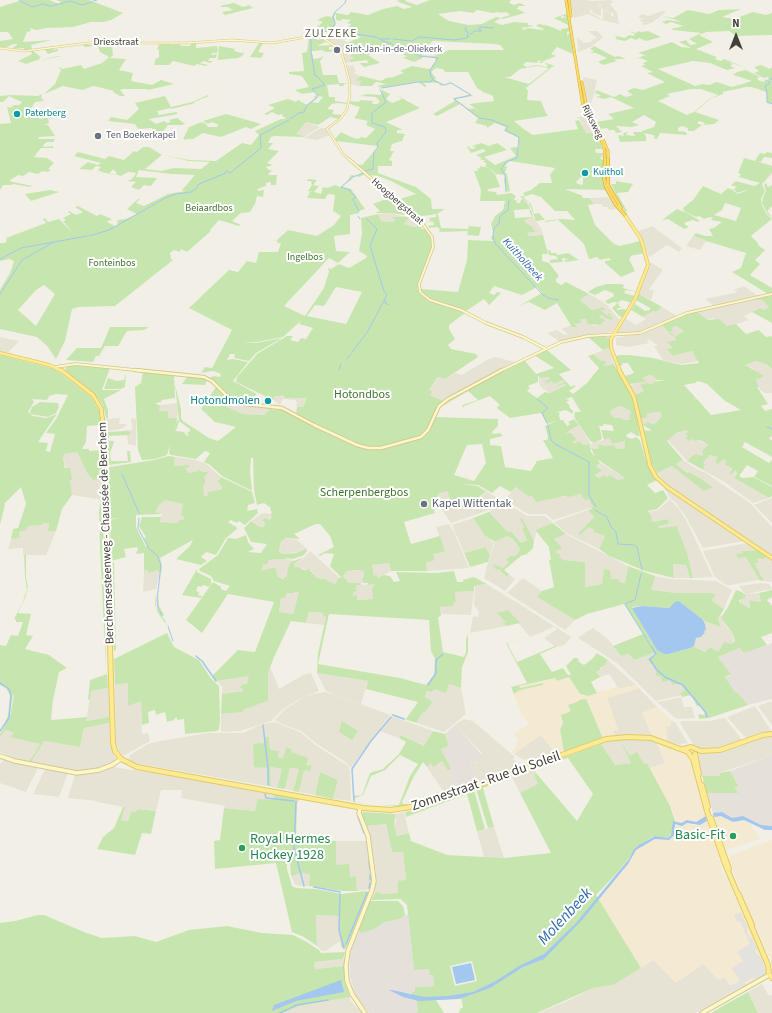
<!DOCTYPE html>
<meta charset="utf-8">
<style>
body{margin:0}
#map{position:relative;width:772px;height:1013px;overflow:hidden;background:#f2f0e6;font-family:"Source Sans 3",sans-serif}
canvas{display:block}
.north{position:absolute;left:716px;top:16px;width:40px;height:40px;-webkit-text-stroke:3px #fff;paint-order:stroke;rotate:0deg;font-size:11px;font-weight:700;line-height:16px;text-align:center;color:#454035}
.north::after{content:'';display:block;margin:auto;width:14px;height:18px;background:#454035;clip-path:polygon(50% 0,100% 100%,50% 72%,0 100%)}
</style>
<div id="map">
<canvas width="772" height="1013"></canvas>
<div class="north">N</div>
</div>
<script>
const ctx = document.querySelector('canvas').getContext('2d');
ctx.lineJoin = 'round';
function fill(path, color) { ctx.fillStyle = color; ctx.fill(path, 'evenodd'); }
const poly = rows => new Path2D(rows.map(r => 'M' + r).join(''));
function strokePath(path, color, width, dash) { ctx.strokeStyle = color; ctx.lineWidth = width; ctx.lineCap = dash ? 'butt' : 'round'; ctx.setLineDash(dash || []); ctx.stroke(path); }
function write(font, color, halo, rows, align = 'center') {
  ctx.font = font + ' "Source Sans 3",sans-serif'; ctx.lineWidth = 4; ctx.setLineDash([]); ctx.textBaseline = 'middle'; ctx.strokeStyle = halo; ctx.fillStyle = color; for (const [text, x, y, turn = 0] of rows) {
    ctx.save(); ctx.translate(x, y); ctx.rotate((+turn || 0) * Math.PI / 180); ctx.textAlign = isNaN(turn) ? turn : align; if (halo) ctx.strokeText(text, 0, 0); ctx.fillText(text, 0, 0); ctx.restore();
  }
}
fill(poly([
 [570,0,589,0,588,1,591,2,589,1,612,0,611,1,614,2,610,4,617,13,619,24,601,20,604,18,603,18,603,10,611,13,611,16,614,16,613,13,602,9,600,6,603,4,598,5,601,8,601,16,593,13,592,10,589,9,591,11,589,12,600,18,601,20,588,14,574,18],
 [662,11,666,12,653,22,645,25,641,24,644,22,639,21,643,19,638,17,642,14,648,16],
 [588,31,597,31,603,37,591,47,578,52,577,37,584,43,591,42,593,41,591,40,597,38],
 [346,36,350,37,342,40,349,43,342,45,348,49,357,50,350,52,352,55,349,56,354,59,351,62,345,63,342,50,328,41,337,38,340,39],
 [353,65,356,71,354,73,360,76,360,78,356,79,361,81,359,86,350,84,346,66],
 [583,77,597,80,592,101,588,107],
 [586,116,596,133,586,134,580,120,576,117],
 [306,122,320,127,305,136,296,134],
 [321,128,326,128,331,135,316,140,304,138],
 [609,197,616,209,609,210,608,207,604,207,601,204,594,204,589,198],
 [388,213,403,216,414,218,422,224,414,227,404,224,408,217,393,217,395,222,393,222,381,221,378,217,379,216,378,214],
 [533,217,541,228,543,235,529,236,527,233,536,232,525,222,525,220],
 [653,226,656,229,682,248,679,252,667,245,649,257,643,240,638,231],
 [693,236,707,240,700,250,686,246],
 [650,262,663,270,649,289,654,291,651,300,639,294,649,268],
 [744,286,758,296,714,306,705,299,734,293,737,292,734,290],
 [589,294,605,303,620,320,612,332,586,335,560,342,547,333,557,330,563,334,566,335,568,334,561,329,571,325,572,327,577,326,575,323,580,319,586,319,594,326,599,325,604,320,599,317,601,315,610,319,613,317,604,314,600,310,603,307,592,310,580,300],
 [754,298,757,300,762,300,769,307,764,310,760,308,744,316,749,320,727,327,713,318,708,320,696,311],
 [662,307,677,316,645,331,616,334,616,331,625,318,636,325,646,319,643,317,653,311,655,312,658,310,662,311,659,309],
 [662,325,672,336,670,328,676,326,684,331,674,338,676,340,668,342,673,348,668,349,673,356,692,351,699,361,681,364,663,360,654,346,658,346,649,339,647,340,649,343,629,347,616,345,616,338,643,333],
 [0,337,19,341,8,353,0,351],
 [609,348,614,364,605,366,603,360,599,360,594,354],
 [495,357,515,362,443,401,430,395,429,390,438,377,445,379,455,373,462,375,485,361],
 [756,361,766,364,772,369,772,393,765,393,760,390,756,380,763,377,762,374,756,373,754,369,745,365],
 [649,375,652,375,657,380,653,382,654,384,641,386,644,391,635,395,630,385,645,382,643,378],
 [539,377,541,378,548,377,550,379,544,381,551,381,554,384,562,380,564,382,556,386,558,387,564,384,566,385,550,393,543,389,539,384],
 [274,396,292,397,307,398,303,407,296,407,297,403,295,400,283,399,280,405,273,400],
 [225,397,234,401,270,409,264,415,243,414,221,404,222,400],
 [177,403,178,410,177,418,167,418,168,411,158,412,160,405],
 [620,406,629,410,631,413,631,419,625,420,621,418,614,418,612,415,610,413,611,410],
 [649,412,660,412,662,416,656,423,653,424,647,422,645,423,646,425,643,425,641,418,645,418,645,414],
 [120,418,119,424,126,424,126,426,121,429,107,431,106,419],
 [131,418,136,419,136,446,128,444,127,435,130,435,130,432,125,432,125,430,132,430],
 [579,425,590,443,590,444,583,445,574,444,572,442,577,440,570,433,566,433],
 [683,430,689,431,688,436,685,438,689,441,692,439,697,440,708,445,703,456,696,454,692,456,687,461,668,440,676,433],
 [609,438,614,444,625,441,625,448,617,449,614,445,605,446,599,444,598,449,591,448,591,444],
 [77,452,87,473,93,480,103,479,103,500,72,495,70,480,63,458,63,454],
 [710,455,723,458,726,461,726,466,732,467,730,470,732,474,735,470,737,472,734,478,769,498,753,503,726,483,703,470,705,464,703,463],
 [175,457,191,459,205,463,221,477,219,479,222,488,208,492,207,496,204,496,202,487,206,471,200,471,199,469,197,471,188,473,186,472,185,468,188,465,174,466],
 [683,460,695,468,706,473,750,503,772,527,772,555,673,489,663,480,657,473,672,466,701,487,712,487,700,478,689,472,687,473,676,464],
 [600,463,619,474,625,478,618,480,614,477,602,476,598,478,595,475,602,471,596,466],
 [516,487,529,497,531,495,570,497,579,494,585,499,588,499,594,507,553,520,546,514,528,514,505,500],
 [664,487,666,488,745,541,703,548,686,517,676,503,670,498],
 [446,491,449,491,461,504,463,507,481,497,486,491,503,501,495,508,451,523,438,504,437,497,439,493],
 [772,498,772,523,754,505],
 [165,499,184,504,181,515,184,516,183,520,179,523,160,522,162,514,156,512,158,506],
 [670,499,679,509,686,520,713,577,693,578,688,556,677,526,658,528,660,526,670,523,667,519,654,522,651,520,648,512,658,510],
 [503,502,528,516,545,516,553,523,537,530,534,541,520,519,524,527,522,529,527,540,521,543,515,534,511,532,509,533,489,512],
 [588,510,594,517,578,534,580,535,589,527,594,530,594,532,605,536,599,549,566,533,554,522],
 [262,513,267,513,273,516,269,520,263,521,265,525,260,527,251,521],
 [473,518,485,536,494,543,490,555,485,547,465,553,463,550,452,525],
 [42,523,49,523,48,531,56,531,46,555,23,555,23,548,8,549,11,539,20,538,19,532,27,526,42,525],
 [449,524,454,532,469,568,427,571,426,563,434,560,433,554,445,552,436,527],
 [566,534,628,566,625,583,620,582,619,579,611,579,604,569,602,584,584,587,585,562,564,560,558,557,555,552,554,539],
 [507,536,513,539,520,549,516,556,506,560,509,562,503,568,500,567,502,569,500,572,507,577,509,574,515,579,505,591,484,578,487,566,495,542],
 [283,538,297,540,308,550,307,551,303,549,298,552,282,554,279,551],
 [748,543,757,549,754,551,743,551,744,553,736,555,746,557,759,580,730,585,726,585,715,577,703,551],
 [310,551,339,577,335,584,326,581,326,579,317,578,311,570,293,567,294,564,304,558],
 [767,556,772,559,772,582,764,581,753,563,757,558],
 [285,558,294,561,288,566,288,574,286,578,279,578,273,567,262,572,263,565,268,560,285,559],
 [389,563,391,571,378,578,374,576,372,565],
 [673,564,686,565,690,578,674,578],
 [148,570,148,573,158,570,158,572,160,572,156,589,143,592,144,571],
 [347,570,364,571,364,578,362,578,363,583,349,583,343,576],
 [655,576,671,579,716,581,732,590,724,609,711,600,712,593,677,593,650,590],
 [523,578,542,591,538,597,575,620,565,630,507,593],
 [760,583,769,584,772,589,745,594,739,586],
 [375,584,373,599,357,600,353,596,353,593,356,591,356,585],
 [486,584,518,603,571,637,565,645,556,647,544,638,557,629,554,627,530,637,508,610,506,622,504,623,506,626,470,633,473,616,478,617,479,612,474,605,475,586],
 [474,591,471,615,441,614,440,607,456,601,455,592],
 [294,592,299,592,293,614,279,613,281,598,287,593,294,593],
 [759,593,761,602,749,600,750,607,749,608,739,602,744,594],
 [309,612,324,613,326,617,324,625,306,623],
 [720,614,722,616,722,619,727,627,733,634,734,643,719,651,714,650,705,652,693,646,696,638,701,637,705,632,703,632,705,631,704,621,721,627,718,617],
 [593,628,608,639,621,656,630,654,634,660,654,653,656,656,653,663,657,670,655,673,669,680,680,683,691,693,656,701,658,702,681,697,684,707,692,707,695,718,678,719,674,717,656,701,617,663,578,638,586,632],
 [608,660,618,669,636,685,619,689,609,674,600,677,596,672,600,670,600,669,604,666],
 [270,666,279,689,303,675,311,673,319,691,299,699,282,710,271,721,240,731,225,732,221,731,221,714,242,712,243,710,268,701,268,673],
 [317,673,368,681,361,704,326,691],
 [249,676,249,681,241,685,240,688,243,689,243,691,222,694,222,687,217,681],
 [128,683,141,701,142,734,148,733,150,741,123,756,119,751,116,742,115,685],
 [449,684,461,688,466,714,444,732,417,723,419,718,433,702,425,697,427,691],
 [108,688,109,717,86,721,91,691],
 [639,688,657,707,642,713,652,736,615,735,613,731,618,730,607,698],
 [324,692,336,695,390,715,351,768,344,761,317,744,301,731,279,723,275,720,284,710,302,698,313,694],
 [772,701,772,725,758,706],
 [755,706,772,732,760,733,746,738,727,717],
 [392,716,433,731,425,746,401,735,399,738,380,731],
 [725,718,742,740,720,747,698,748,693,744,680,723,682,721,709,721],
 [464,719,473,721,515,757,513,759,522,766,478,782,470,764,477,762,482,753,455,725],
 [274,722,300,732,317,746,348,766,350,771,351,801,333,799,338,780,320,772,315,795,299,792,304,770,308,770,312,767,306,765,286,748,283,758,278,758,271,750,269,745,269,738,264,743,253,745,254,755,268,768,267,786,134,763,128,760,130,755,146,745,155,742,207,733,243,733,260,725],
 [670,722,675,722,688,743,681,744,683,746,667,741,666,727,671,726],
 [109,723,110,745,116,761,113,764,93,770,75,771,30,762,13,758,0,752,0,737,5,729,14,733,11,737,40,744,29,761,44,741,80,747,84,728],
 [541,734,557,755,533,763,530,758,524,760,514,754],
 [772,737,772,755,720,773,720,776,702,776,698,756,699,754,720,753,762,738],
 [621,739,656,741,665,763,650,768,647,763,644,764,630,756,620,740,632,763,615,765,600,743],
 [4,760,38,768,26,792,0,783,0,764],
 [442,761,448,771,460,788,445,794,427,767,431,763,434,766],
 [113,767,167,775,275,794,273,800,255,811,224,808,225,806,181,798,182,790,161,790,156,811,138,809,135,812,131,811,128,821,120,820,124,807,97,802,97,801,68,798,75,775,91,774],
 [270,767,282,769,277,788,271,787],
 [290,768,299,769,293,791,285,789],
 [535,768,536,773,534,775,539,784,520,793,512,777],
 [45,769,68,773,59,797,33,794],
 [404,812,409,833,397,836,394,823,396,823,396,814],
 [386,824,392,852,403,852,406,880,398,893,382,894,376,891,374,892,376,873,370,834,367,826],
 [494,827,504,858,484,857,477,831],
 [336,841,367,841,372,875,370,889,357,891,356,876,350,877,336,865],
 [302,873,310,873,309,886,299,886,295,884,291,876],
 [316,915,339,916,339,929,341,940,339,942,325,951,322,951,317,946],
 [344,959,344,966,315,969,314,962],
 [653,960,704,964,718,980,724,977,734,991,696,1013,539,1013,574,998,593,988,613,985],
 [762,984,769,996,772,995,772,1013,758,1013,748,992],
 [350,997,350,1000,362,1013,283,1013,299,1006]
]), '#e6e3d4');
fill(poly([
 [569,677,578,691,583,696,618,687,620,689,636,685,639,688,607,698,618,730,613,731,615,735,603,738,598,725,571,711,561,715,563,723,560,730,564,752,557,755,541,735,514,754,511,752,517,746,516,742,519,740,514,734,529,724,520,712,514,694,520,690,543,685,543,683,519,688,519,686,555,678,557,681],
 [657,707,674,722,670,722,671,726,666,727,667,741,652,736,642,713],
 [656,741,683,752,691,758,706,816,696,822,686,820,681,823,676,821,680,826,687,823,698,827,707,821,714,839,723,874,725,874,765,964,766,974,734,991,724,977,718,980,704,964,676,983,653,960,641,968,599,900,628,864,636,850,656,839,669,840,674,834,674,825,677,823,670,806,650,768,665,763],
 [721,815,733,822,744,820,750,824,760,839,726,850,724,848,714,817],
 [772,840,772,963,748,909,729,860,731,855]
]), '#f4e9d1');
fill(poly([
 [772,643,772,699,748,705,737,692,735,693,725,677,731,675,718,657,740,648,757,649],
 [455,725,482,755,480,760,470,764,478,782,460,788,448,771,451,770,441,749,449,746,445,734],
 [772,755,772,826,761,825,743,816,733,819,722,812,713,813,707,793,737,793,734,788,739,785,730,771],
 [408,914,414,969,429,969,433,975,434,986,415,987,418,1013,369,1013,355,995,350,976,350,955,358,928,380,925,385,922,400,919,405,915]
]), '#e5e1da');
fill(poly([
 [18,0,22,2,20,0,49,0,59,4,61,2,56,0,89,0,123,13,111,20,104,22,91,22,73,27,47,28,36,30,30,28,31,31,27,32,23,42,52,40,31,45,33,51,47,47,92,42,87,42,87,44,93,46,97,44,96,42,104,41,104,44,111,43,112,46,113,55,110,58,126,59,119,70,133,73,131,81,152,85,161,80,174,84,148,90,146,89,123,89,120,90,125,96,120,96,113,92,114,91,94,86,82,90,63,86,44,94,55,84,61,70,58,66,62,69,81,65,84,69,102,63,109,57,100,52,98,46,84,47,83,43,53,47,54,50,58,49,58,51,48,54,44,49,33,51,41,57,39,58,42,60,57,56,61,56,43,60,47,62,40,59,26,64,18,61,32,54,31,51,25,51,24,48,11,49,18,44,14,44,4,48,0,47,0,41,13,39,8,32,0,32,0,7,19,1],
 [400,0,406,0,405,1,417,5,430,0,511,0,509,3,514,5,520,3,526,6,519,6,517,7,519,8,516,8,525,13,503,19,501,18,510,15,506,12,501,13,498,12,493,13,477,10,473,13,460,11,438,14,449,21,469,25,482,24,496,17,501,18,494,22,502,25,514,22,528,23,528,25,534,26,521,28,525,30,527,28,543,30,544,29,536,26,539,24,549,26,561,31,561,29,568,28,568,25,554,18,566,14,566,9,568,17,561,16,561,18,568,17,570,31,567,32,567,36,570,32,573,54,557,47,551,54,556,56,541,62,545,63,539,63,541,61,539,60,537,63,526,62,523,65,527,67,536,65,546,67,548,65,545,64,546,63,555,66,552,67,526,88,528,91,527,100,541,101,545,111,548,116,514,121,525,130,533,135,578,129,575,121,579,120,586,133,593,133,597,135,603,149,595,149,596,153,603,153,603,158,602,158,603,155,600,158,603,160,603,170,581,177,576,182,578,184,583,185,583,177,598,172,595,176,598,177,598,171,601,172,604,185,609,197,605,190,565,189,583,196,582,197,583,198,589,198,594,204,588,205,595,225,614,244,620,246,640,241,639,238,640,239,645,253,630,256,631,258,629,259,635,271,621,277,605,263,605,261,611,260,609,258,600,260,597,257,589,259,584,244,580,240,558,220,546,222,545,221,561,219,575,220,567,211,555,211,541,197,532,194,523,197,531,204,534,214,539,213,545,220,540,220,540,221,536,221,529,203,520,197,525,195,523,193,531,190,540,183,552,183,550,175,555,168,509,161,505,166,507,167,505,173,507,174,510,191,507,192,504,181,505,175,496,174,492,170,485,166,487,164,483,161,485,160,482,160,480,159,482,158,476,155,486,151,483,149,471,153,467,147,470,146,469,148,472,149,476,148,472,146,481,143,489,146,497,143,507,150,484,157,495,165,516,156,510,148,516,147,519,148,519,138,504,131,506,127,495,123,487,128,487,126,475,123,478,118,460,104,437,116,433,114,455,101,453,98,470,95,452,83,441,86,438,83,422,82,427,86,425,87,418,82,382,88,377,86,386,84,376,82,372,86,359,86,361,81,356,80,361,76,381,81,386,78,393,77,404,73,400,71,412,66,429,69,432,68,432,66,436,61,435,58,424,56,422,57,423,58,414,62,403,58,407,56,392,51,384,46,378,49,381,50,368,55,380,63,364,67,359,63,368,63,367,60,351,62,350,60,354,58,349,56,352,55,350,52,353,49,348,49,342,45,361,37,359,36,356,38,346,35,340,39,337,38,328,41,327,39,334,37,333,36,337,34,336,36,340,34,331,30,322,32,318,35,311,36,314,36,317,40,323,39,327,41,317,46,332,45,335,46,329,47,329,50,337,48,341,51,326,52,321,50,314,51,311,51,311,54,313,55,313,59,320,58,324,56,320,61,323,75,337,75,339,83,349,83,343,84,344,86,339,86,339,84,327,85,329,97,335,97,335,101,348,103,347,104,337,103,332,104,327,109,334,110,332,114,342,115,339,119,330,117,318,125,306,122,296,134,305,136,304,137,274,136,271,137,268,143,273,143,268,149,279,151,267,163,273,165,266,167,269,170,273,171,270,172,268,175,277,175,276,185,271,185,271,182,266,183,266,186,257,189,258,191,264,190,263,197,257,196,255,204,250,212,241,213,232,221,241,225,239,226,219,220,210,230,211,231,187,252,181,249,180,252,174,250,170,253,171,259,173,260,115,306,78,307,72,309,65,341,56,359,47,346,37,337,0,329,0,290,10,273,14,261,9,259,0,261,0,243,5,243,7,240,6,238,46,223,43,219,45,218,48,222,59,219,72,232,63,221,66,220,63,218,71,214,68,212,69,211,76,215,83,212,75,207,78,206,97,216,100,214,112,219,107,222,115,226,118,225,117,220,126,219,137,214,127,209,138,199,140,199,136,203,144,206,168,194,185,191,182,190,195,175,171,174,139,170,136,177,157,178,151,186,144,185,139,190,131,187,136,182,127,181,132,179,133,177,128,176,134,177,136,173,128,172,121,176,115,174,117,172,114,171,114,169,109,173,115,175,92,170,102,172,98,170,101,167,96,166,92,170,79,169,88,162,98,165,101,163,74,156,78,152,105,159,109,156,124,160,134,151,137,152,143,147,149,147,162,155,145,169,161,171,174,168,201,169,210,162,189,161,163,155,189,160,216,161,242,143,251,145,259,135,255,131,281,119,285,119,286,118,282,116,283,114,278,115,272,112,267,115,264,114,275,108,268,105,288,99,296,102,298,100,307,105,315,98,314,97,316,95,318,97,312,102,318,103,323,97,318,96,315,92,302,94,295,90,309,87,302,76,289,74,289,72,304,71,302,53,307,52,309,37,288,41,278,43,263,43,258,52,264,53,261,58,250,57,259,43,277,43,309,37,312,31,323,22,317,20,326,16,332,17,334,13,336,13,334,17,336,24,333,29,344,32,349,28,348,28,351,24,347,23,351,20,342,19,341,21,336,20,336,13,348,15,351,12,368,15,383,9,397,6,404,9,412,7,396,1],
 [433,41,495,44,500,45,504,50,449,50,434,56,422,55,422,50],
 [536,66,549,68,529,84,504,77,510,77,520,69],
 [436,68,443,69,445,72,468,72,477,88,483,92,493,96,494,101,469,104,481,112,474,108,469,109,455,99,473,96,446,79,445,78,451,83,444,85,435,80,436,78,431,72],
 [44,285,55,294,36,326,18,310,36,290],
 [234,3,243,7,249,5,253,8,225,15,222,12,233,10,228,7,220,7,223,5],
 [741,9,722,17,734,19,753,12,766,15,772,13,772,35,736,36,729,31,706,32,699,35,713,42,696,49,712,55,697,50,717,57,715,59,721,61,724,59,718,57,730,61,748,69,725,60,733,64,730,66,735,68,727,70,710,63,693,61,658,69,695,86,703,84,709,85,717,82,732,87,752,81,733,75,737,72,746,70,760,77,757,78,758,80,763,82,766,80,772,84,772,104,767,103,766,92,752,87,746,87,723,92,723,94,710,99,695,112,719,120,714,124,703,125,705,123,699,121,697,123,702,125,694,131,688,131,688,128,682,126,678,128,678,131,686,132,687,135,660,133,657,139,655,139,654,137,655,136,653,135,644,133,646,136,646,141,620,142,618,135,624,136,623,133,628,132,626,135,635,136,633,132,642,132,642,131,654,127,656,122,644,115,632,122,639,125,631,127,616,126,622,132,616,133,614,130,609,130,607,128,600,129,596,122,614,119,608,114,634,108,611,97,605,99,595,97,601,96,596,93,594,97,596,90,614,97,620,94,626,97,633,95,627,91,634,88,643,90,665,82,647,73,653,72,641,66,645,65,643,63,648,61,640,58,636,59,645,55,638,53,672,42,681,47,691,48,679,42,686,40,690,45,697,44,689,39,701,33,673,30,666,27,671,29,683,26,671,22,666,24,662,22,667,20,683,22,662,16,673,18,688,10,709,14,719,10],
 [691,89,701,89,718,95,709,99,694,112,687,115,658,101,670,96,667,94],
 [628,31,636,33,638,31,641,32,648,31,661,37,646,41,639,38,636,40,631,38,625,41,615,39,617,37,613,35,625,38,629,35,633,36,635,34],
 [160,43,172,43,172,45,179,43,181,46,190,46,191,43,196,43,196,48,217,46,218,49,217,53,212,53,211,55,217,54,216,58,210,58,208,61,213,61,210,63,204,61,200,63,208,65,206,66,197,64,194,66,173,61,169,65,154,65,156,58,159,58,159,50,157,49],
 [219,46,235,49,234,51,241,53,245,52,242,55,244,55,238,58,218,60],
 [594,46,615,57,618,56,626,59,614,59,617,61,603,65,598,62,607,58,596,53,590,53,594,51,590,49],
 [761,65,770,69,772,67,772,83,767,80,769,79,767,77,764,78,754,73,759,71,754,67],
 [382,90,390,94,386,99,392,103,402,99,396,95,420,108,386,122,403,130,397,130,397,133,405,134,402,141,392,144,390,151,394,151,389,160,392,161,392,166,378,166,378,173,416,187,431,199,432,209,445,209,437,214,416,217,397,200,416,194,391,181,378,176,368,175,356,164,362,165,377,148,377,146,336,141,335,139,341,132,351,137,358,139,361,137,366,138,375,129,366,125,368,121,354,118,357,114,360,107,350,104,350,101,359,102,360,100,373,101,372,104,377,104,380,102,376,97,360,96,367,94,381,95],
 [42,94,41,97,44,101,35,102,30,110,37,111,34,113,38,114,40,119,48,117,49,123,44,125,48,125,55,136,39,137,38,139,55,139,53,142,47,142,43,145,44,147,53,146,53,148,41,148,34,157,47,158,54,163,48,169,51,170,48,172,42,171,38,174,29,172,23,176,18,175,9,181,32,186,30,187,13,184,11,185,3,185,0,190,0,124,11,123,7,107,15,108,11,107,14,105,19,105,22,102,9,96,3,102,0,102,0,96,11,95,38,96],
 [208,95,209,96,194,102,195,103,172,109,171,108,157,111,159,115,176,112,178,114,149,119,156,124,164,121,167,123,171,122,169,120,177,118,185,124,182,125,168,125,161,134,152,133,152,128,138,129,135,124,108,121,111,117,127,120,139,109,135,103,165,96,171,107,192,102],
 [226,114,261,124,251,129,246,127,221,137,203,133,193,139,187,139,174,151,186,140,183,139,189,127,202,122,206,124,208,127,217,127,218,125,217,124,212,122,208,124,203,121],
 [767,152,772,153,772,158,764,157,761,162,756,161,772,166,772,173,762,184,765,191,761,199,762,205,767,215,772,219,751,236,757,242,759,246,765,250,755,260,760,264,750,275,772,288,772,294,768,294,732,272,741,268,746,253,706,241,706,240,693,236,696,233,705,236,713,236,709,229,714,228,722,222,711,220,713,218,710,217,704,219,699,216,696,217,684,211,683,208,693,200,703,186,721,194,728,188,733,190,736,193,738,194,750,189,737,193,734,189,737,187,731,185,736,181,754,186,760,183,739,177,741,174,738,173,744,158,755,161,760,153,765,154],
 [725,203,741,208,736,221,714,215,722,210],
 [480,166,489,168,495,174,500,187,489,189,487,191,496,192,497,195,511,193,516,196,514,200,516,200,517,203,520,203,521,200,523,199,529,205,530,209,514,210,515,218,532,217,529,210,531,210,533,217,525,220,525,222,532,227,536,232,527,233,529,236,543,235,548,254,542,254,542,261,549,263,559,276,556,279,556,282,561,285,566,282,589,294,580,300,592,310,603,307,606,310,600,310,608,316,609,315,607,313,609,313,613,318,610,320,601,315,599,317,605,320,600,325,588,324,586,319,580,319,581,323,575,324,577,327,572,327,557,303,545,310,529,302,519,306,542,293,537,287,522,295,494,286,489,293,494,295,497,292,501,293,489,305,484,299,466,311,432,300,422,293,421,289,458,292,467,260,468,240,494,241,491,239,492,236,494,234,491,224,495,216,503,210,505,201,480,201,481,190,474,171,478,171,477,169,480,168],
 [363,172,365,174,359,177,355,176,342,187,351,189,365,209,359,211,359,213,350,215,350,234,334,236,336,251,350,252,338,263,329,258,284,306,305,316,324,288,329,272,328,268,331,269,339,264,349,268,366,258,367,256,359,251,362,233,361,218,378,214,381,221,393,222,395,221,392,217,409,217,404,224,414,227,422,224,424,226,421,227,422,229,426,230,432,240,432,246,418,285,420,292,427,299,465,313,449,325,449,329,455,339,448,345,451,349,476,354,478,357,445,379,438,377,437,378,429,390,433,391,430,395,443,401,437,408,433,416,431,415,433,416,429,425,423,433,412,439,375,447,360,444,318,426,296,413,297,407,303,407,307,398,284,398,284,396,275,396,273,400,236,382,237,377,257,354,287,336,293,336,290,340,298,342,301,338,306,339,313,328,299,324,302,320,283,337,257,342,243,342,256,343,282,338,256,353,249,361,234,358,235,354,230,354,227,360,233,359,248,362,233,381,257,394,254,397,252,404,243,402,231,397,210,378,213,376,220,377,221,374,213,371,201,373,205,367,212,368,232,330,189,308,229,270,238,272,247,261,256,263,259,252,278,252,281,243,277,243,278,241,276,241,288,230,317,236,334,225,341,216,333,211,335,195,328,194,325,199,307,198,310,192,313,192,308,191,312,185,311,181,306,181,309,179,317,180,313,185,319,186,314,192,321,194,323,187,327,188,335,185,340,187,346,183,351,175,357,176],
 [336,287,362,292,346,324,307,316,315,305,324,306],
 [616,181,633,184,628,192,617,193,627,211,625,212,611,184,616,184],
 [766,183,768,187,772,185,772,206,767,211,772,218,768,215,762,203,763,197,766,191,764,184],
 [50,190,59,192,31,201,25,194],
 [391,197,413,216,389,213,375,213,380,211,373,204],
 [677,209,689,214,700,221,697,222,693,220,686,222,684,224,689,227,684,229,668,219,662,220],
 [438,214,441,228,468,229,469,226,481,227,479,236,467,235,468,231,439,232,440,229,437,227,429,228,428,226,434,225,433,222,426,222,434,221,430,221,429,218,436,217,436,215],
 [548,250,550,250,551,253,556,253,557,255,568,253,579,260,566,262,564,260,569,259,563,258,562,259,563,262,550,263,550,260,558,259,556,256,549,255],
 [607,284,621,284,624,285,623,288,637,292,626,290,624,293,635,296,632,303,622,300,618,302,619,306,622,308,618,308,617,310,624,309,626,310,623,316,620,317,612,308,618,303,614,302,608,304,605,301,614,296,613,293,605,290,595,295,588,292,596,287],
 [639,294,662,307,659,309,663,311,659,310,655,312,653,311,643,317,631,310,635,304,645,311,650,310,650,308,636,300],
 [772,294,772,323,752,312,760,308,764,310,769,307,762,300,757,300,754,298],
 [696,311,708,320,719,319,727,326,736,324,746,334,759,330,766,337,772,336,772,369,766,364,756,361,745,365,763,375,763,377,756,380,759,387,757,387,768,404,761,406,765,411,772,409,772,436,769,439,772,440,772,457,745,442,742,447,769,463,772,460,772,486,754,477,758,471,747,465,739,476,742,478,753,477,772,487,772,496,769,498,734,478,737,474,736,471,735,470,732,474,729,474,732,468,725,465,726,461,723,459,718,464,715,462,718,457,710,455,703,463,705,464,703,470,687,461,692,456,696,454,703,456,702,451,708,445,702,441,697,440,695,441,692,439,689,441,685,438,688,436,685,434,689,432,686,430,676,433,667,441,683,460,676,464,687,473,689,472,700,478,713,487,704,491,672,466,657,473,652,464,644,432,645,430,650,431,651,430,643,425,647,422,653,424,656,423,662,416,660,412,654,412,646,414,647,416,646,418,641,418,635,395,644,391,640,385,647,383,652,384,654,384,652,382,666,380,657,380,652,375,649,375,643,378,646,382,630,384,625,376,634,373,628,363,622,363,623,365,619,366,615,357,619,355,629,355,653,358,681,365,699,363,692,351,673,356,667,349,673,348,667,342,676,340,674,337,684,331,676,326,671,328,673,331,670,332,674,335,672,336,662,325,680,316],
 [698,381,707,384,725,401,741,410,711,415,697,399,694,398,696,398,684,385,695,383],
 [110,327,149,327,144,330,127,331,118,346,105,346,99,356,96,356,93,362,66,360,77,348,101,348],
 [601,336,610,338,609,348,603,350,588,337],
 [547,350,571,370,559,374,571,387,574,385,576,386,569,391,573,394,587,383,599,368,588,356,594,354,599,360,605,361,606,363,604,364,605,366,614,364,633,398,640,436,637,436,631,432,626,435,627,437,632,439,636,437,640,440,648,467,657,480,647,485,655,493,663,490,668,498,657,509,648,511,652,518,651,520,654,522,667,519,670,523,660,526,658,528,677,526,688,556,693,578,690,578,686,565,673,564,674,578,645,571,609,556,599,549,605,536,593,532,594,530,589,527,580,535,578,534,594,517,588,510,592,509,591,507,593,507,588,499,585,500,580,494,570,497,564,496,537,502,531,495,529,497,516,487,511,492,500,486,492,493,478,485,462,484,477,486,486,491,473,503,472,502,462,507,461,504,455,505,449,497,448,491,439,493,437,497,438,504,432,506,435,513,404,522,411,544,440,536,445,552,433,554,435,560,426,563,427,571,391,571,389,563,372,565,374,576,376,575,378,578,383,575,390,576,394,582,400,581,396,572,437,573,454,571,457,582,463,582,463,580,474,577,492,587,486,584,474,586,474,591,455,592,456,602,453,603,453,606,440,607,441,616,438,617,443,652,464,657,466,652,466,639,468,634,468,652,462,667,461,688,449,684,446,693,434,689,432,692,427,691,425,697,433,702,425,712,424,712,419,718,417,723,394,716,389,713,406,719,418,702,366,689,368,681,317,673,318,653,326,617,323,616,324,613,309,612,306,623,291,621,274,657,268,673,268,701,243,710,243,712,221,714,222,694,243,691,243,689,240,688,241,685,247,683,249,676,217,681,212,676,238,650,255,652,274,602,228,594,202,633,186,620,213,582,221,587,221,589,226,591,230,586,214,581,211,576,200,571,199,569,218,555,228,538,236,539,246,535,248,542,254,549,248,552,261,553,267,544,251,542,244,528,251,521,260,527,263,527,265,523,262,520,265,518,269,520,273,516,270,515,272,512,270,510,271,508,264,503,257,505,254,490,253,458,251,458,250,471,252,491,222,476,210,465,204,462,210,453,205,451,196,459,171,455,169,454,170,445,167,455,155,459,142,460,138,450,135,387,141,383,143,371,174,374,175,398,162,400,161,402,156,403,156,404,160,405,159,411,168,411,168,418,177,418,173,437,177,420,179,421,176,431,184,432,187,436,189,435,187,433,191,430,179,421,175,384,181,409,181,418,183,421,209,438,218,441,236,427,215,422,201,409,216,387,207,380,205,385,182,384,187,377,184,376,185,375,202,377,210,381,219,389,225,397,220,401,221,404,243,414,264,415,270,409,277,410,279,408,289,411,309,424,369,449,386,449,419,439,428,432,435,417,498,419,498,426,492,432,493,434,500,433,503,436,490,439,490,445,501,446,505,467,531,471,537,461,553,458,543,440,547,440,548,437,545,426,558,420,547,424,541,413,510,418,498,409,497,407,500,405,490,396,464,406,464,408,462,405,478,400,468,391,441,407,448,400,524,360,537,375,536,374,554,368,534,355],
 [538,376,541,378,548,377,550,379,544,381,547,383,551,381,554,384,563,380,564,382,556,386,557,387,564,384,566,385,550,393,554,394,545,392,537,398,527,391,530,388,528,386,538,382],
 [572,397,581,412,575,412,574,417,590,441,594,443,602,439,599,425,600,426,603,426,603,424,612,425,614,431,601,430,604,440,609,438,613,444,625,441,625,448,617,449,614,445,605,446,599,444,598,449,591,448,595,457,591,452,590,444,583,445,579,441,574,444,572,442,577,440,571,433,566,433,579,425,574,419,568,422,570,424,567,426,563,420,560,420,559,415,560,414,558,412,566,410,573,414,573,411,569,407,570,406,566,402,570,400,565,399],
 [620,406,629,410,631,413,629,416,631,419,625,420,621,418,614,418,612,415,610,413,611,410],
 [482,444,486,463,474,481,454,475,467,445],
 [597,459,622,476,625,478,618,480,610,475,607,477,605,475,598,478,595,475,602,471,596,466,600,463],
 [316,524,320,524,330,536,334,547,318,555,320,556,325,553,334,554,330,566,342,578,339,577,335,584,327,581,326,579,317,578,309,569,304,570,298,567,294,567,294,564,304,557,291,562,288,567,287,576,283,579,278,577,275,567,262,571,263,565,268,563,268,560,285,559,285,558,293,559,304,555,307,551,305,549,296,553,282,554,279,551,281,542,285,538,300,539,294,534],
 [357,570,364,571,364,577,362,578,363,583,368,583,368,585,375,584,372,589,373,599,357,600,357,595,353,596,353,593,356,591,356,585,361,585,361,583,349,583,343,576,347,571],
 [294,592,299,592,293,614,279,612,281,598,285,598,287,593,294,593],
 [329,614,429,620,431,651,435,659,434,675,426,685,400,678,318,664],
 [0,355,55,369,91,397,99,410,101,425,87,426,86,442,82,449,89,449,89,451,102,450,103,479,93,480,87,473,77,452,64,454,63,458,65,468,70,468,71,472,72,480,70,480,72,495,62,509,56,531,48,531,49,523,43,523,42,525,28,526,26,530,19,532,20,538,11,539,13,529,18,528,26,504,21,487,4,504,5,505,0,525],
 [56,394,68,395,56,419,46,433,55,434,50,452,46,451,48,443,38,442,57,414,47,418,33,416,28,412,34,402,32,399,47,400,49,396],
 [74,365,110,368,102,390,121,390,104,399,108,410,108,418,106,418,103,405,98,398,65,370,66,367],
 [126,373,125,387,121,389,104,389,108,378,117,381,124,380],
 [40,402,58,403,59,407,56,413,48,417,31,414,30,412,32,407],
 [125,431,130,432,130,435,109,436,109,441,113,441,114,442,110,453,111,461,128,461,127,451,130,451,131,462,109,465,107,432],
 [169,456,175,457,174,466,189,465,189,467,185,468,188,473,197,471,200,469,200,471,208,472,204,478,206,480,203,487,204,496,207,496,208,492,221,489,222,487,218,481,221,477,252,492,255,503,248,505,247,511,257,509,258,513,245,525,239,521,237,523,231,520,228,522,234,526,236,526,237,529,226,538,216,555,206,552,201,557,207,561,201,565,176,559,190,546,193,540,160,558,162,567,158,593,159,606,164,615,162,616,166,622,166,624,158,613,155,605,156,589,156,607,161,614,158,608,157,600,161,570,160,572,158,572,158,570,148,573,148,570,144,571,144,553,137,554,136,552,138,550,137,547,124,549,126,557,111,561,110,520,120,518,109,519,108,469,110,467,154,460],
 [165,500,183,504,181,516,184,516,183,520,179,520,178,523,160,522,161,517,142,517,139,526,146,537,144,538,147,546,146,547,136,527,136,515,162,514,156,512,158,506],
 [101,500,103,500,103,506,106,672,100,547,99,510],
 [489,512,508,532,511,532,514,534,521,543,527,540,522,529,524,527,520,519,522,518,534,541,533,548,527,554,521,556,504,570,509,574,507,577,500,571,501,569,496,570,493,564,503,568,509,562,506,560,511,556,516,556,520,549,513,539,507,536,495,542,485,536,473,518],
 [553,523,566,534,554,539,562,548,555,552,560,555,559,557,564,560,585,562,585,587,602,584,604,569,610,570,611,579,619,579,620,582,625,583,628,566,655,576,651,590,677,593,712,593,716,595,711,600,724,609,718,618,721,627,704,621,679,601,669,608,642,606,632,607,651,640,659,651,664,654,669,654,683,650,693,646,705,652,710,647,714,650,719,651,724,642,732,644,735,641,733,634,722,619,722,616,728,607,736,590,742,592,745,595,745,598,739,600,739,602,749,608,750,607,749,600,761,602,759,593,772,590,772,597,767,600,772,606,772,633,761,637,767,645,744,653,740,648,718,657,731,674,725,677,735,692,737,692,748,705,709,718,699,719,698,714,704,715,705,713,701,706,697,706,691,695,682,697,680,693,685,691,680,683,673,685,669,680,663,682,660,676,657,676,655,673,657,670,653,663,651,664,647,659,656,656,654,653,634,660,629,654,621,656,613,646,643,634,624,604,587,614,575,620,537,597,542,591,554,587,549,560,551,560,549,547,536,531,538,529],
 [485,547,490,555,488,562,470,567,463,550,465,553],
 [757,549,767,556,764,559,757,558,758,563,754,563,764,581,759,580,746,557,738,558,736,554,743,553,742,551,754,551],
 [24,555,26,555,26,578,28,587,25,598,18,613,31,614,26,635,33,636,25,649,49,655,67,668,59,672,53,700,51,720,87,717,86,721,109,717,109,723,84,728,80,747,44,741,31,762,29,762,40,744,10,737,14,733,7,730,5,730,0,737,0,734,10,717,14,695,13,695,9,718,0,732,8,716,10,695,6,688,0,685,0,645,6,646,11,635,18,636,23,622,16,622,16,620,14,619,22,604,27,589,25,578],
 [114,562,116,650,114,651,111,564],
 [197,569,197,572,211,579,211,584,209,587,203,585,201,587,198,586,196,591,199,592,198,595,202,596,201,598,182,595],
 [508,610,520,623,506,626,503,623,506,622,497,613],
 [167,633,174,647,199,660,210,677,219,686,220,722,219,729,217,731,185,734,184,719,177,720,177,718,175,718,174,720,167,722,165,712,156,715,155,710,148,712,149,723,142,725,141,701,128,706,128,683,115,685,114,659],
 [530,636,507,643,517,662,555,646,556,647,540,654,552,672,563,668,568,675,571,675,566,666,574,658,578,658,579,662,584,665,592,659,597,653,608,660,604,666,600,668,600,670,596,672,600,677,591,682,597,693,588,696,580,694,569,677,557,681,555,678,519,686,520,688,543,683,543,685,520,690,514,694,511,687,527,683,506,643],
 [107,674,108,688,91,691,90,699,88,700,90,680],
 [586,699,603,738,564,752,560,730,563,723,561,715,571,711,568,705,577,702,579,700],
 [342,721,358,731,352,740,339,732],
 [433,731,445,734,449,746,441,749,451,769,448,771,442,761,433,767,431,763,427,767,423,762,414,776,402,802,403,804,410,804,445,793,418,802,401,806,379,806,353,802,352,771,354,796,362,795,370,773,383,769,399,754,406,742,399,738,401,735,424,746],
 [400,755,418,764,410,776,399,805,379,806,355,802,355,798,363,795,371,776,385,770],
 [264,737,269,737,269,745,271,750,279,751,278,758,283,758,286,748,292,749,291,752,308,758,306,765,312,766,310,771,304,770,299,792,293,791,299,769,290,768,285,789,277,788,282,769,270,767,271,786,268,786,268,768,254,767,253,744,264,743],
 [620,740,630,756,637,752,644,764,647,763,670,806,675,821,672,832,668,838,655,836,652,837,635,848,630,857,616,874,596,895,641,968,613,985,593,988,537,1013,459,1013,460,1009,463,1007,461,998,436,1000,444,1013,415,1013,418,1012,416,998,412,997,412,992,415,992,415,987,434,986,433,975,430,975,429,969,414,970,407,905,401,899,371,900,376,891,382,894,398,893,398,881,406,880,403,852,392,852,386,824,367,826,362,815,363,812,396,814,394,824,397,836,409,833,411,841,447,855,504,858,551,853,520,793,538,784,534,775,536,773,577,821,593,794,568,758,535,768,601,744,615,765,631,763],
 [472,961,477,981,455,986,450,966],
 [730,771,739,786,734,788,738,793,707,793,702,776,720,776,720,773],
 [320,772,338,780,333,799,315,795],
 [512,777,483,788,494,827,488,828,476,789],
 [474,790,485,829,477,831,467,794,406,817,405,812,425,808],
 [275,794,299,799,296,805,297,806,296,837,336,841,336,865,349,864,350,877,356,876,357,891,342,891,309,886,310,874,302,873,291,876,290,861,287,862,287,869,292,886,296,888,316,889,342,894,366,891,369,892,346,948,343,949,341,946,339,929,339,916,316,915,317,946,304,937,292,932,276,863,215,869,214,841,220,840,224,808,255,811,258,799,273,800],
 [123,807,125,807,121,820,128,821,131,811,135,812,138,809,156,811,151,834,142,833,135,855,97,849,103,837,114,828],
 [370,901,398,901,403,906,405,915,400,919,385,922,372,930,361,933,358,928],
 [38,915,44,915,84,932,102,938,135,936,156,942,189,930,227,926,262,933,293,935,305,941,319,950,321,953,345,952,343,959,314,962,315,969,344,966,344,981,350,997,299,1006,283,1013,0,1013,0,923,15,921],
 [748,992,758,1013,711,1013,721,1007]
]), '#c7e6af');
fill(poly([
 [741,912,748,929,746,929,749,937,752,938,758,950,755,950,757,955,760,956,766,971,766,975,756,980,755,977,744,982,746,985,734,991,730,986,740,981,732,968,743,961,737,952,750,944,740,921,737,922,734,915]
]), '#e3e2de');
fill(poly([
 [679,601,703,620,705,624,706,630,704,631,705,632,701,637,696,638,694,646,690,648,669,654,664,654,657,650,632,608,642,606,669,608,675,602],
 [722,812,732,818,743,816,761,825,772,826,772,830,765,830,744,820,733,822,721,816,714,817,713,813],
 [706,816,707,821,700,825,687,823,682,826,675,824,674,835,669,840,655,839,636,850,628,864,582,920,544,959,523,967,490,988,459,999,419,1001,403,997,389,990,392,990,424,997,448,996,473,992,496,981,519,966,544,954,576,923,629,859,634,849,639,845,655,836,668,838,671,835,673,821,681,823,687,820,696,822],
 [471,963,475,980,456,984,452,967],
 [341,980,344,992,296,1001,272,1011,274,1005]
]), '#a3c7ee');
strokePath(poly([
 [19,0,32,7,43,4,50,6],
 [93,1,97,0],
 [51,6,70,1,82,5,92,2],
 [335,12,345,3,346,0],
 [335,12,333,17,335,23],
 [466,27,465,30,468,32,467,37],
 [332,31,376,37,383,41],
 [318,34,330,30,335,24],
 [311,37,311,51],
 [381,39,390,39],
 [393,39,411,41],
 [383,41,392,44,397,49,412,51,418,55],
 [412,41,419,37,454,40,467,38,474,31,482,31,479,29,480,27,493,28],
 [311,51,315,76,317,76,325,85,312,89,318,96],
 [770,79,772,79],
 [433,80,444,85,451,83,471,95,454,99,478,117],
 [766,80,771,83,765,86,767,92,767,102,772,104],
 [382,88,418,82,431,82,433,78,431,77,430,70,438,58,419,56],
 [372,113,386,102,380,89],
 [479,118,492,120,508,127,505,130,519,137,517,158,506,162,501,169,505,175,506,192],
 [290,119,299,113,304,112,307,105,318,97],
 [227,171,230,173,261,148,260,135,289,120],
 [365,171,373,169,374,152,378,147,377,143,386,132,385,127,372,123,372,114],
 [349,190,356,197,353,199],
 [350,190,341,187,353,177,363,173],
 [353,200,359,211],
 [509,200,508,210,500,216,499,224,494,228,493,236,495,243,542,294,548,298,558,300],
 [148,208,165,198,176,194,191,192,196,189,199,184,226,173,226,171],
 [358,216,360,219],
 [89,236,109,230,148,208],
 [0,259,21,248,87,236],
 [0,294,22,260,54,242],
 [385,301,385,303,389,305],
 [352,352,368,331,387,295,384,291,370,246,377,229,367,219],
 [347,359,351,354],
 [339,370,341,364],
 [537,399,548,408,542,413,547,423],
 [548,425,551,440,555,444,589,462,589,495,596,507],
 [767,427,772,429],
 [122,474,139,513],
 [595,510,607,517,611,527,616,532,618,544,634,545,637,547,642,570],
 [139,518,138,528,149,549,157,555,161,565,157,600,158,608,162,615],
 [641,574,635,600,625,604,652,648],
 [168,626,173,641]
]), '#a3c7ee', 1);
strokePath(poly([
 [652,647,656,654,650,659,656,669,665,677,683,685,706,713,707,717],
 [196,656,202,661,216,681],
 [0,683,9,689,11,696,9,718,0,731],
 [428,685,436,673,436,660,443,654],
 [393,715,404,719],
 [263,725,268,768,268,785],
 [265,794,266,798,294,801],
 [354,800,352,769,371,741,391,717],
 [296,802,294,848,304,886],
 [358,817,364,833],
 [369,861,370,870],
 [370,875,370,880],
 [314,887,340,892],
 [369,888,370,883],
 [340,894,339,930,344,948],
 [346,944,367,893],
 [280,1013,297,1005,328,1000]
]), '#a3c7ee', 1.5);
const secondaryFar3 = poly([
 [0,48,25,51,105,41,126,43,187,43,232,40,272,43,312,36,321,37,341,50,349,79,350,95,347,109,341,118,327,129,343,154,350,160]
]);
const secondaryFar2 = poly([
 [349,159,422,223,432,237,433,247,419,284,420,292,430,300,461,310,486,323,523,337,546,349],
 [55,367,76,364,145,371],
 [500,371,561,342,588,336,640,333,687,313,772,294]
]);
const secondaryFar1 = poly([
 [135,370,204,377,212,381,227,396,235,401,245,404,282,408,314,425,357,445,368,448,381,448,421,437,428,430,439,406,448,399,502,370]
]);
const secondary = poly([
 [0,756,15,761,77,773,99,770,112,765,121,759],
 [360,808,359,813,368,836,374,881,372,890,348,951,346,966,347,981,352,994,365,1013],
 [702,1013,769,975]
]);
const primaryFar2 = poly([
 [0,353,49,365,62,371],
 [620,371,611,348,611,339,635,299,648,265,641,239,625,215]
]);
const primaryFar1 = poly([
 [61,370,93,395,101,408,104,432,110,648],
 [619,370,634,397,650,466,656,477,667,487,772,558]
]);
const primary = poly([
 [110,647,113,743,115,751,121,759,137,767,363,808,391,810,424,805,606,739,627,737,651,738,688,752,693,759,707,811,725,864,768,965,769,974,772,978],
 [683,749,691,747,701,751,720,750,763,735,772,734],
 [695,754,699,774],
 [702,785,708,807],
 [711,818,729,869],
 [738,893,752,925]
]);
const highwayFar1 = poly([
 [566,0,583,106,604,146,605,160],
 [569,0,571,16],
 [582,82,587,109],
 [599,130,608,151,608,160]
]);
const highway = poly([
 [605,159,604,178,606,187,616,205,625,215],
 [608,159,608,185,621,208]
]);
strokePath(secondaryFar3, '#d2c896', 2.5);
strokePath(secondaryFar2, '#d2c896', 3.5);
strokePath(secondaryFar1, '#d2c896', 4.5);
strokePath(secondary, '#d2c896', 5.5);
strokePath(primaryFar2, '#e1ca65', 4);
strokePath(primaryFar1, '#e1ca65', 5);
strokePath(primary, '#e1ca65', 6);
strokePath(highwayFar1, '#dab138', 3);
strokePath(highway, '#dab138', 4);
strokePath(secondaryFar3, '#fdf6c5', 1.5);
strokePath(secondaryFar2, '#fdf6c5', 2);
strokePath(secondaryFar1, '#fdf6c5', 2.5);
strokePath(secondary, '#fdf6c5', 3.5);
strokePath(primaryFar2, '#fcea95', 2.5);
strokePath(primaryFar1, '#fcea95', 3);
strokePath(primary, '#fcea95', 4);
strokePath(highwayFar1, '#fada69', 2);
strokePath(highway, '#fada69', 2.5);
for (const [x, y, r, color] of [
 [337,50,4,"#6b7280"],
 [17,114,4,"#0f9aa8"],
 [98,136,4,"#6b7280"],
 [585,173,4,"#0f9aa8"],
 [268,401,4,"#0f9aa8"],
 [424,504,4,"#6b7280"],
 [733,836,4,"#2e9e5b"],
 [242,848,4,"#2e9e5b"]
]) { const dot = new Path2D(); dot.arc(x, y, r, 0, 2 * Math.PI); ctx.fillStyle = color; ctx.fill(dot); strokePath(dot, '#fff', 1.5); }
write('10px', '#454035', '#fff', [
 ["Driesstraat",116,43],
 ["Rijksweg",592,122,64],
 ["Hoogbergstraat",397,202,41]
]);
write('10px', '#5b616d', '#fff', [
 ["Sint-Jan-in-de-Oliekerk",345,50],
 ["Ten Boekerkapel",106,136]
], 'left');
write('10px', '#0d838f', '#fff', [
 ["Paterberg",25,114],
 ["Kuithol",593,173]
], 'left');
write('10px', '#3e752a', '#fff', [
 ["Beiaardbos",209,209],
 ["Ingelbos",305,258],
 ["Fonteinbos",112,264]
]);
write('italic 11px', '#316bae', '#fff', [
 ["Kuitholbeek",522,260,48]
]);
ctx.letterSpacing = '1px';
write('12px', '#67604d', '#fff', [
 ["ZULZEKE",331,34]
]);
ctx.letterSpacing = '0px';
write('12px', '#3e752a', '#fff', [
 ["Hotondbos",362,395],
 ["Scherpenbergbos",364,493]
]);
write('12px', '#0d838f', '#fff', [
 ["Hotondmolen",260,401]
], 'right');
write('12px', '#5b616d', '#fff', [
 ["Kapel Wittentak",432,504]
], 'left');
write('12px', '#454035', '#fff', [
 ["Berchemsesteenweg - Chaussée de Berchem",107,533,-92]
]);
write('14px', '#454035', '#fff', [
 ["Zonnestraat - Rue du Soleil",486,782,-19]
]);
write('14px', '#27864d', '#fff', [
 ["Basic-Fit",725,836],
 ["Royal Hermes",250,840,"left"],
 ["Hockey 1928",250,856,"left"]
], 'right');
write('italic 16px', '#316bae', '#fff', [
 ["Molenbeek",566,917,-47]
]);
</script>
